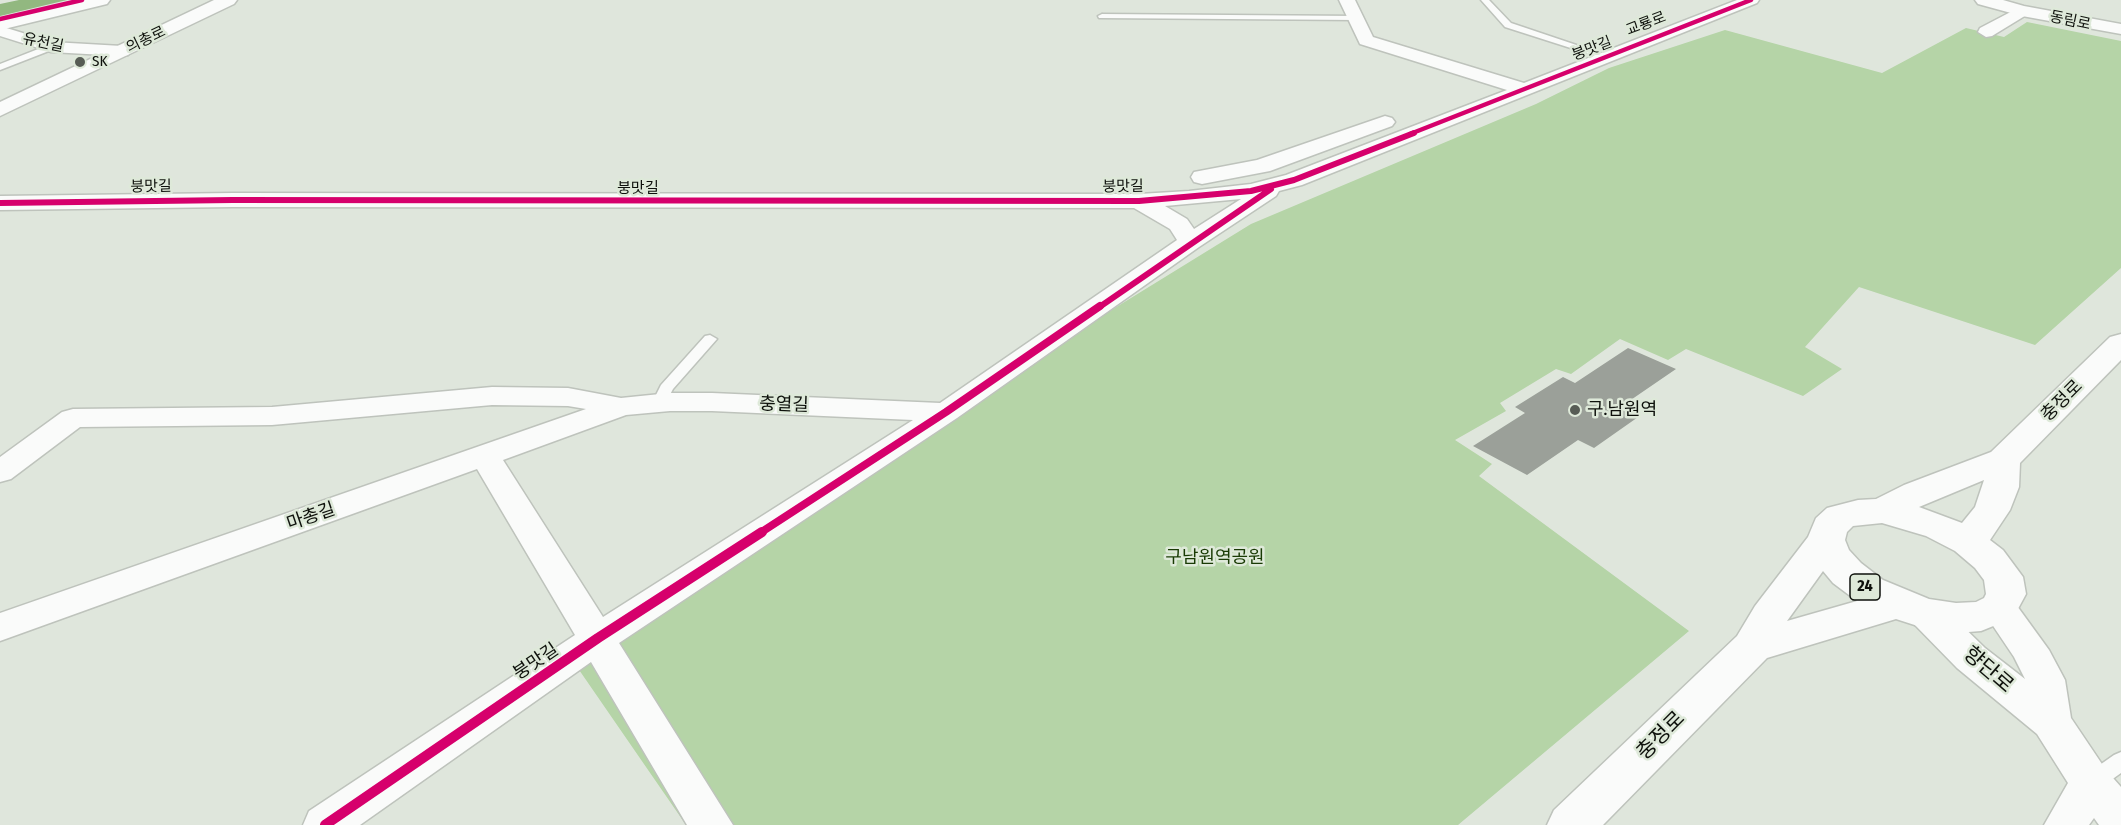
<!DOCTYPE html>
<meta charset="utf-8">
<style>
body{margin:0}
canvas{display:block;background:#dfe6dc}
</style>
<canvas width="2121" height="825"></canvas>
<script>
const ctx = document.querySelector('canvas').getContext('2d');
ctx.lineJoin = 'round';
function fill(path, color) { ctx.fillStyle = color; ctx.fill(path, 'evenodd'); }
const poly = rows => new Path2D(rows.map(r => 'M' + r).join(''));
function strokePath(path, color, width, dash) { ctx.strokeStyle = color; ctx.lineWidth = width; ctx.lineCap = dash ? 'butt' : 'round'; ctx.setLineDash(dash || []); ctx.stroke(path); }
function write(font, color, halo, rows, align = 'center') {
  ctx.font = font + ' "Fira Sans Condensed","Noto Sans KR",sans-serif'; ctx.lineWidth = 5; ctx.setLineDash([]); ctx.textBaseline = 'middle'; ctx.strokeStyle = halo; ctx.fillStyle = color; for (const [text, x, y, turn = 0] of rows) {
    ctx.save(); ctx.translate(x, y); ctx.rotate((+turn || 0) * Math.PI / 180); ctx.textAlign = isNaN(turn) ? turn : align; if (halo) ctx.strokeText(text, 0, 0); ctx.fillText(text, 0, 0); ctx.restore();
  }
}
fill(poly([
 [2027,22,2121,41,2121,268,2035,345,1859,287,1805,347,1842,369,1803,396,1686,349,1668,360,1620,339,1571,374,1556,369,1500,403,1506,411,1455,440,1492,464,1479,476,1689,631,1458,825,686,825,575,664,946,412,1251,224,1536,104,1609,68,1725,30,1882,73,1966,28,2004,37]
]), '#b5d4a7');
fill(poly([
 [19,0,67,0,0,16,0,4]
]), '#92b880');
fill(poly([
 [1628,348,1676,369,1622,406,1641,415,1594,448,1578,440,1527,475,1473,446,1525,413,1515,407,1563,377,1575,383]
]), '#9ba099');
const lane = poly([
 [1481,0,1489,0,1511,23,1612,57,1605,59,1505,27,1481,0],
 [1102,14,1357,16,1361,18,1357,20,1099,18,1098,16,1102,14],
 [51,44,55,47,54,49,0,70,0,64,51,44],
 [710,335,717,339,673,389,664,406,654,406,652,403,661,385,705,336,710,335],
 [2121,752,2121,773,2100,788,2092,791,2084,788,2081,782,2084,776,2114,755,2121,752]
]);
const street = poly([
 [1339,0,1355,0,1373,37,1524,83,1737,0,1759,0,1757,3,1302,185,1279,191,1276,196,1199,247,957,418,619,643,733,825,687,825,591,662,360,825,303,825,309,811,575,635,477,469,0,641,0,613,586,409,568,406,492,405,272,425,80,427,11,479,0,482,0,457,62,412,73,409,272,407,492,387,568,388,621,398,670,393,712,393,940,403,1177,240,1170,229,1134,208,233,207,0,210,0,196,233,193,1139,194,1189,191,1251,184,1286,175,1507,90,1360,44,1339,0],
 [1241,199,1194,229,1187,219,1165,206,1241,199],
 [670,411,712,411,913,420,603,617,503,460,626,415,670,411],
 [2022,6,2030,11,2028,14,1992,36,1986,37,1978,32,1980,28,2022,6],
 [0,26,52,42,122,46,128,47,131,51,128,55,122,56,51,52,0,36,0,26],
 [1385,116,1392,118,1395,122,1392,126,1270,171,1202,184,1194,182,1191,177,1194,172,1257,160,1385,116],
 [1999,595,2012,599,2049,650,2065,680,2071,718,2106,770,2121,787,2121,825,2099,825,2094,818,2089,825,2044,825,2068,783,2037,734,1957,668,1914,624,1908,614,1914,604,1927,601,1940,604,1985,648,2025,679,2014,657,1981,608,1986,599,1999,595]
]);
const secondary = poly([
 [80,0,110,0,107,4,0,30,0,20,80,0],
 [214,0,237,0,234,4,0,116,0,102,214,0],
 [1975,0,2003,0,2024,6,2121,24,2121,34,2022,16,1978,4,1975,0]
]);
const primary = poly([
 [2121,334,2121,360,2020,463,2019,487,2010,510,1990,540,2003,550,2023,577,2026,594,2013,618,1981,631,1956,633,1927,629,1896,619,1767,658,1603,825,1547,825,1554,810,1737,636,1755,606,1808,537,1816,518,1827,508,1858,500,1876,499,1904,485,1991,452,2110,337,2121,334],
 [1984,480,1975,507,1962,523,1919,507,1984,480],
 [1882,523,1926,536,1955,551,1975,568,1984,580,1986,594,1984,598,1976,602,1956,603,1929,599,1883,580,1861,563,1849,550,1845,540,1847,532,1853,526,1882,523],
 [1823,571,1833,583,1857,601,1787,621,1823,571]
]);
strokePath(lane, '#bec3bc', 3);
strokePath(street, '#bec3bc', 3);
strokePath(secondary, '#bec3bc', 3);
strokePath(primary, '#bec3bc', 3);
fill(lane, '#fafbfa');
fill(street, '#fafbfa');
fill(secondary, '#fafbfa');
fill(primary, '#fafbfa');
strokePath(poly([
 [0,19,82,0],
 [1410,134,1751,0]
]), '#d6006c', 4.5);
strokePath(poly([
 [0,203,233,200,1139,201,1251,191,1294,180,1414,133],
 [1098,308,1271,189]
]), '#d6006c', 6);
strokePath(poly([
 [760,533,946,412,1100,306]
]), '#d6006c', 8);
strokePath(poly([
 [325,825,598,638,762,532]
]), '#d6006c', 10);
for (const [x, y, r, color] of [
 [80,62,6,"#575c55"],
 [1575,410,6,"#575c55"]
]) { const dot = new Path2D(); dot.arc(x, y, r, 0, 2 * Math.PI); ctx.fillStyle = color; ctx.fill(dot); strokePath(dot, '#dee9d9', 2); }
write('15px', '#0e110c', '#dee9d9', [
 ["동림로",2070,21,12],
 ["교룡로",1646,24,-21],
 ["의총로",146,40,-26],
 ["유천길",43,43,12],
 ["붕맛길",1592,49,-21],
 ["붕맛길",151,187,-1],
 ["붕맛길",1123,187,-1],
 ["붕맛길",638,189]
]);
write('15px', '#0e110c', '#dee9d9', [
 ["SK",92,62]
], 'left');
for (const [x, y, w] of [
 [1865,587,30]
]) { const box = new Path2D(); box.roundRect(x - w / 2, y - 13, w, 26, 4.5); ctx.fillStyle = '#dee9d9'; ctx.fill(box); strokePath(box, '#0e110c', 1.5); }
write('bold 16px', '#0e110c', null, [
 ["24",1865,587]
]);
write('18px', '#0e110c', '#dee9d9', [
 ["충정로",2062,401,-45],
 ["충열길",784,405,2],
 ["마총길",311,517,-19],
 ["붕맛길",536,662,-34]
]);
write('18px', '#0e110c', '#dee9d9', [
 ["구.남원역",1587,410]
], 'left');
write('18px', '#193b04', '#dee9d9', [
 ["구남원역공원",1215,558]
]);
write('21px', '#0e110c', '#dee9d9', [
 ["향단로",1988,670,41],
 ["충정로",1661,736,-45]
]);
</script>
